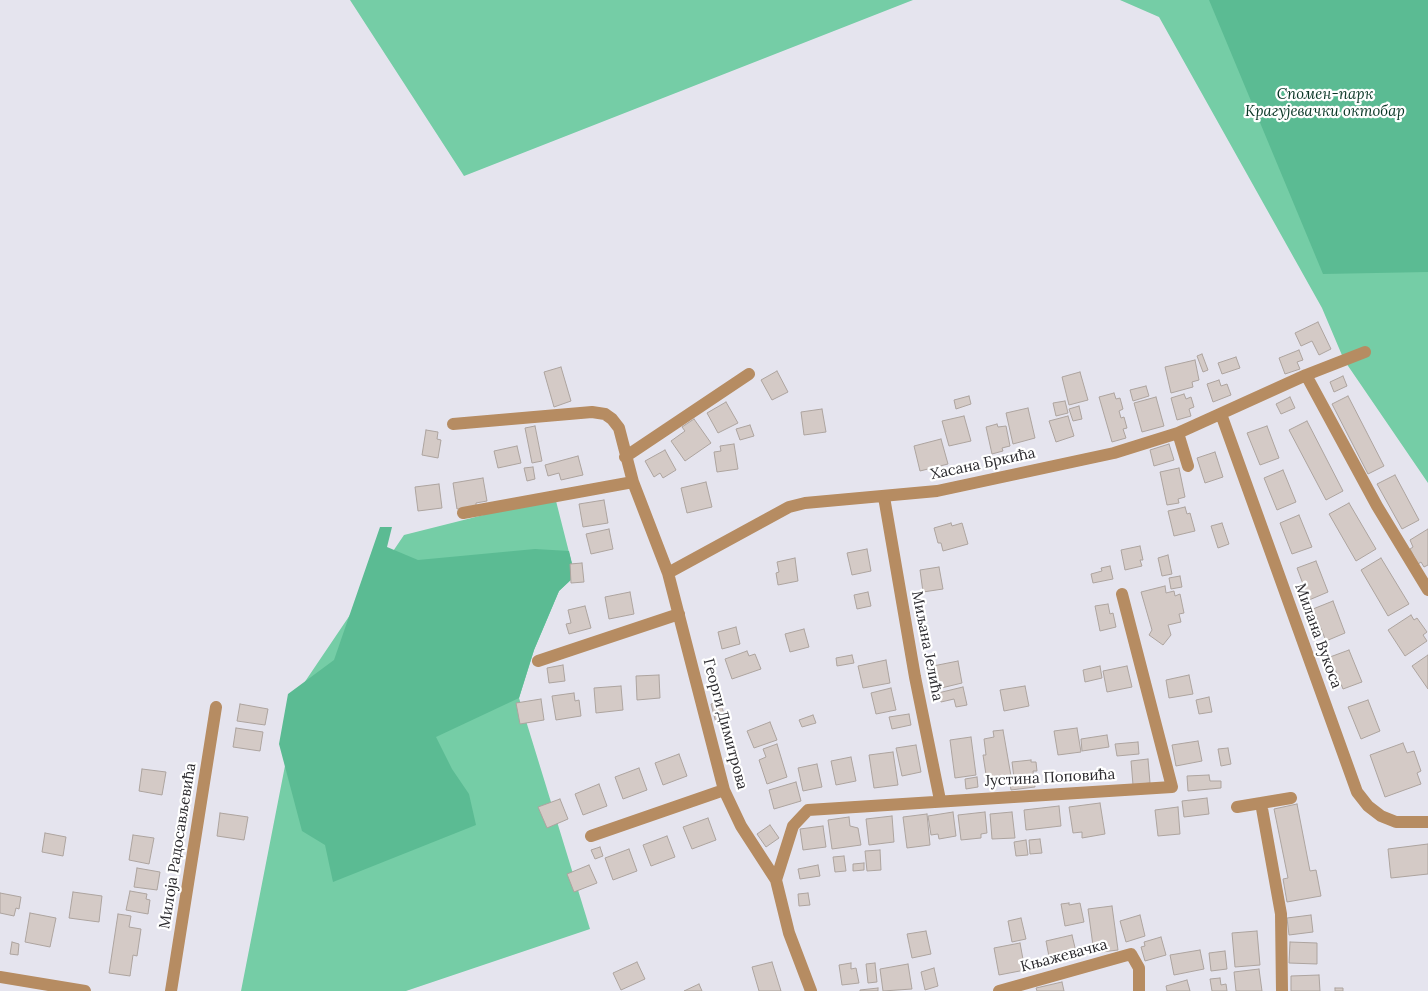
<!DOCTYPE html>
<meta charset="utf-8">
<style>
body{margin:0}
canvas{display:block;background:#e5e4ee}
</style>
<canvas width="1428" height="991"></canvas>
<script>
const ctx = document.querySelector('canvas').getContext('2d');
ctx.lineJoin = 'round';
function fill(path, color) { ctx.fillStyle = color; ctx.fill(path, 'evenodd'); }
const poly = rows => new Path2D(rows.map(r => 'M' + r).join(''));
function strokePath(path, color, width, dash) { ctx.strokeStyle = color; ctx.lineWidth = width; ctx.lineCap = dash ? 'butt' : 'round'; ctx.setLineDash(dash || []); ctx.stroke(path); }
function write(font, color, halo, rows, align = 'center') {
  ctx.font = font + ' Lora,serif'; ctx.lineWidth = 4.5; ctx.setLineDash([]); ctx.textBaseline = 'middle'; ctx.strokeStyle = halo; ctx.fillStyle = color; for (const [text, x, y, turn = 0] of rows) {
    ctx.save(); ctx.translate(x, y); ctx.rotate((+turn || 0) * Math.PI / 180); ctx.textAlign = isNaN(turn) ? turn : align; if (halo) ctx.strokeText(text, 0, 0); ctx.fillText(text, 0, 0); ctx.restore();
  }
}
fill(poly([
 [350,0,913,0,464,176],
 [1120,0,1428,0,1428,483,1344,360,1322,308,1159,17],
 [555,497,575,576,559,591,534,650,519,698,590,929,406,991,241,991,300,689,404,535]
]), '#75cda6');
fill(poly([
 [1209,0,1428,0,1428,272,1323,274],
 [380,527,392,527,387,547,418,560,535,549,569,551,575,576,559,591,534,650,519,698,436,737,452,769,469,794,476,825,333,882,325,845,302,831,279,744,288,694,334,660]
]), '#5bbb93');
const building = poly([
 [1318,322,1331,349,1319,355,1312,341,1301,346,1295,333,1318,322],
 [1299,350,1303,360,1297,362,1300,369,1285,374,1279,358,1299,350],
 [1202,354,1208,370,1203,372,1197,356,1202,354],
 [1236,357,1240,368,1222,374,1218,363,1236,357],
 [1195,360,1199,380,1192,382,1193,387,1171,393,1165,367,1195,360],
 [561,367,571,401,554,407,544,372,561,367],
 [777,371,788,392,772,400,761,380,777,371],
 [1080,372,1088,400,1069,405,1062,377,1080,372],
 [1343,376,1347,386,1334,392,1330,382,1343,376],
 [1219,380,1221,386,1227,384,1231,395,1213,402,1207,384,1219,380],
 [1146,386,1149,396,1133,401,1130,390,1146,386],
 [1114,393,1116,399,1120,398,1123,409,1119,411,1121,418,1124,417,1127,428,1123,429,1126,438,1112,442,1099,397,1114,393],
 [1184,394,1186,399,1191,397,1194,407,1189,409,1191,416,1177,420,1171,398,1184,394],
 [969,396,971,404,956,409,954,400,969,396],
 [1348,396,1384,466,1368,474,1332,404,1348,396],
 [1156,397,1164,426,1142,432,1134,403,1156,397],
 [1290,397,1295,408,1281,414,1276,404,1290,397],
 [1065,401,1068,413,1056,416,1053,403,1065,401],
 [726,402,738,423,718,433,707,413,726,402],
 [1079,406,1082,419,1073,421,1069,409,1079,406],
 [1028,408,1035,438,1013,444,1006,413,1028,408],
 [822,409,826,432,804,435,801,412,822,409],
 [964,416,971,441,949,446,942,421,964,416],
 [1068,416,1074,436,1056,442,1049,421,1068,416],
 [694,419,711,443,685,461,671,441,685,431,682,427,694,419],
 [1307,421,1343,491,1326,500,1289,430,1307,421],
 [997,424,998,427,1006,426,1010,446,1002,448,1003,451,992,454,986,427,997,424],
 [750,425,754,436,740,440,736,429,750,425],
 [535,426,542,461,532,463,525,428,535,426],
 [1267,426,1279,458,1260,465,1247,433,1267,426],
 [426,430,438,432,437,439,441,440,438,458,422,455,426,430],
 [941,439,948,464,920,471,914,446,941,439],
 [734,444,738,469,717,472,714,452,721,451,720,446,734,444],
 [1169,444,1174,460,1154,466,1150,450,1169,444],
 [517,446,521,463,498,468,494,451,517,446],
 [665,450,676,470,663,478,660,473,654,477,645,461,665,450],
 [1215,452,1223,477,1205,483,1197,458,1215,452],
 [578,456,583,475,561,480,559,473,548,476,545,465,578,456],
 [533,467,535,479,527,481,524,468,533,467],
 [1179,468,1185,497,1178,499,1179,503,1167,505,1160,472,1179,468],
 [1283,470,1296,502,1277,510,1264,478,1283,470],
 [1395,475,1419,520,1402,529,1377,484,1395,475],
 [483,478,487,501,476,503,476,506,457,509,453,483,483,478],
 [706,482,712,507,687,513,681,488,706,482],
 [439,484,442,508,418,511,415,487,439,484],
 [604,500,608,523,583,527,579,504,604,500],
 [1349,503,1376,549,1356,561,1329,514,1349,503],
 [1185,507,1187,514,1190,513,1195,531,1174,536,1168,511,1185,507],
 [1299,515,1312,547,1292,554,1280,523,1299,515],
 [951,523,952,526,962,523,968,544,943,551,941,543,938,543,934,528,951,523],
 [1222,523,1229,544,1218,548,1211,526,1222,523],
 [609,529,613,549,591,554,586,534,609,529],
 [1428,529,1428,565,1424,567,1421,562,1418,564,1410,549,1413,547,1410,540,1428,529],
 [1140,546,1143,560,1140,560,1142,566,1125,570,1121,550,1140,546],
 [867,549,871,571,852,575,847,553,867,549],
 [1168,555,1172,574,1162,576,1158,558,1168,555],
 [795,558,798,581,778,585,776,573,779,572,777,562,795,558],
 [1381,558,1409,604,1388,616,1361,570,1381,558],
 [1316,561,1328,592,1309,600,1297,568,1316,561],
 [582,563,584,582,571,583,570,564,582,563],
 [1110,566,1113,579,1093,583,1091,574,1102,571,1101,568,1110,566],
 [939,567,943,589,923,592,920,570,939,567],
 [1180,576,1182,587,1171,589,1169,578,1180,576],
 [1165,586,1166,593,1174,591,1175,596,1180,594,1184,613,1179,614,1181,622,1168,625,1171,635,1163,645,1149,635,1152,630,1141,592,1165,586],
 [630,592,634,614,609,619,605,597,630,592],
 [868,592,871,606,857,609,854,595,868,592],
 [1333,601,1345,633,1326,641,1313,609,1333,601],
 [1108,604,1110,614,1113,613,1116,627,1100,631,1095,606,1108,604],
 [585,606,591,628,569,634,566,624,571,623,568,610,585,606],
 [1411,615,1414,620,1417,618,1427,632,1423,635,1427,641,1405,656,1388,630,1411,615],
 [736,627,740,644,722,649,718,632,736,627],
 [804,629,809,647,790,652,785,634,804,629],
 [1349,650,1362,682,1343,689,1330,657,1349,650],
 [747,651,749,656,755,654,761,669,732,679,725,659,747,651],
 [852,655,854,663,837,666,836,658,852,655],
 [1428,655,1428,689,1412,666,1428,655],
 [886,660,890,683,863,688,858,666,886,660],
 [958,661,962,683,933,690,930,678,935,677,933,666,958,661],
 [563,665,565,681,549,683,547,668,563,665],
 [1100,666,1102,678,1085,682,1083,670,1100,666],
 [1127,666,1132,687,1107,692,1103,671,1127,666],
 [659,675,660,698,637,700,636,676,659,675],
 [1189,675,1193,694,1169,698,1166,680,1189,675],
 [621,686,623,710,596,713,594,688,621,686],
 [1025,686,1029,706,1004,711,1000,690,1025,686],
 [963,687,967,705,956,707,954,699,941,702,938,693,963,687],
 [891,688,896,710,876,714,871,693,891,688],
 [574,693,575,701,579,700,581,716,556,720,552,696,574,693],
 [1209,697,1212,712,1199,714,1196,700,1209,697],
 [541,699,544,720,520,724,516,703,541,699],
 [1368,700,1380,731,1361,739,1348,707,1368,700],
 [720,701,726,720,716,723,711,704,720,701],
 [240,704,268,709,265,725,237,721,240,704],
 [909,714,911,725,892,729,889,717,909,714],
 [813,715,816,723,802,727,799,720,813,715],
 [770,722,777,740,754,748,747,731,770,722],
 [236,728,263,732,260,751,233,747,236,728],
 [1077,728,1081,752,1058,755,1054,731,1077,728],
 [1003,730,1011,776,987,781,983,755,986,755,984,739,994,737,993,731,1003,730],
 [1107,735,1109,747,1082,751,1081,739,1107,735],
 [971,737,976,775,955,778,950,740,971,737],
 [1198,741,1202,761,1176,766,1172,745,1198,741],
 [1138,742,1139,754,1117,756,1115,744,1138,742],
 [1403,743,1407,753,1414,751,1421,771,1417,773,1421,784,1385,797,1370,755,1403,743],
 [777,744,787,777,767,784,759,760,766,757,763,749,777,744],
 [916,745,921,772,902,776,896,748,916,745],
 [1228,748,1231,764,1221,766,1218,749,1228,748],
 [893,752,898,785,874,788,869,755,893,752],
 [679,754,687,776,663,785,655,763,679,754],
 [851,757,856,781,836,785,831,761,851,757],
 [1148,759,1150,783,1133,785,1131,761,1148,759],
 [1031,760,1031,762,1036,762,1037,771,1033,771,1035,787,1011,790,1009,778,1014,778,1012,762,1031,760],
 [817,764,822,787,803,791,798,768,817,764],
 [639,768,647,790,623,799,615,777,639,768],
 [142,769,166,772,162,795,139,791,142,769],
 [1209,775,1210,781,1221,781,1221,788,1188,791,1187,776,1209,775],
 [977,777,978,787,966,789,965,779,977,777],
 [796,782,801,801,774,809,769,790,796,782],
 [599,784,607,806,583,815,575,794,599,784],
 [1207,798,1209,814,1184,817,1182,801,1207,798],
 [560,799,568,819,547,828,538,807,560,799],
 [1100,803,1105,834,1082,838,1082,832,1073,833,1069,807,1100,803],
 [1297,804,1310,871,1316,870,1321,896,1287,902,1283,879,1288,878,1274,809,1297,804],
 [1059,806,1061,826,1026,830,1024,810,1059,806],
 [1178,807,1180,834,1158,836,1155,810,1178,807],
 [953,812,956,836,939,839,938,834,931,835,928,816,953,812],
 [985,812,987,833,981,834,981,838,961,840,958,815,985,812],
 [1012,812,1015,838,992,839,990,814,1012,812],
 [220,813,248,817,244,840,217,836,220,813],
 [927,814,930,845,907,848,903,817,927,814],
 [892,816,894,842,869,845,866,819,892,816],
 [849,817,850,826,858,828,861,845,832,849,828,820,849,817],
 [708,818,716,840,692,849,683,827,708,818],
 [770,825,779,838,766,847,757,834,770,825],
 [823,826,826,847,803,850,800,829,823,826],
 [45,833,66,837,63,856,42,852,45,833],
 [133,835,154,838,149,864,129,860,133,835],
 [667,836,675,857,651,866,643,845,667,836],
 [1040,839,1042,853,1030,854,1029,840,1040,839],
 [1026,840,1028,855,1016,856,1014,842,1026,840],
 [1428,844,1428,874,1391,878,1388,849,1428,844],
 [600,847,603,856,595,859,591,850,600,847],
 [629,849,637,871,613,880,605,858,629,849],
 [880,850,881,870,867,871,865,851,880,850],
 [844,856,846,871,835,872,833,857,844,856],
 [864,863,864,870,853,871,853,864,864,863],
 [589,865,597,883,574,892,567,874,589,865],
 [818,865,820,876,800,879,798,869,818,865],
 [137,868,160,872,157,890,134,887,137,868],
 [130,891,147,894,146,899,150,900,148,914,126,910,130,891],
 [73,892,102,896,99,922,69,918,73,892],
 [0,893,21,897,19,909,16,908,14,916,0,913,0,893],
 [808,893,810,905,799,906,798,894,808,893],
 [1069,903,1069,905,1080,903,1084,922,1065,926,1061,904,1069,903],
 [1112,906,1118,950,1094,953,1088,909,1112,906],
 [30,913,56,918,50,947,25,942,30,913],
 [118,914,131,916,129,927,141,929,137,956,133,955,130,976,109,973,118,914],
 [1140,915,1145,936,1126,942,1120,921,1140,915],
 [1311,915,1313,932,1289,935,1287,918,1311,915],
 [1021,918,1026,939,1012,942,1008,921,1021,918],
 [926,931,931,954,912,958,907,934,926,931],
 [1257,931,1260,965,1235,967,1232,933,1257,931],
 [1072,935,1077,956,1050,962,1046,941,1072,935],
 [1161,937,1166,955,1145,961,1141,947,1145,946,1144,942,1161,937],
 [12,942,19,944,18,955,10,954,12,942],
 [1290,942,1317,943,1317,964,1289,963,1290,942],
 [1020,943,1025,970,999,975,994,948,1020,943],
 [1200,950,1204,969,1174,975,1170,955,1200,950],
 [1225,951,1227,969,1211,971,1209,953,1225,951],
 [637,962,645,979,621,990,613,973,637,962],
 [772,962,781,991,759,991,752,967,772,962],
 [851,963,851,969,856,968,859,983,842,985,839,965,851,963],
 [875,963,877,982,868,983,866,964,875,963],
 [908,964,912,989,883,991,880,969,908,964],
 [934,968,938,986,925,990,921,972,934,968],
 [1259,969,1262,991,1236,991,1234,972,1259,969],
 [1319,975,1320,991,1291,991,1291,976,1319,975],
 [1220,978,1221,985,1226,984,1227,991,1212,991,1210,979,1220,978],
 [1187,980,1190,991,1167,991,1166,986,1187,980],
 [1062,982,1064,991,1037,991,1036,988,1062,982],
 [699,984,702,991,684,991,699,984],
 [878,988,878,991,860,991,860,990,878,988],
 [1335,988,1343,988,1343,991,1335,991,1335,988]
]);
fill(building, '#d4cac6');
strokePath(building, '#ada49f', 1);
strokePath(poly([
 [1306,375,1377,506,1428,590],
 [1221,414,1357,792,1368,806,1381,816,1396,822,1428,822],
 [453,424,592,412,605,414,612,419,619,428,633,482,668,573,724,790,741,826,776,880,789,933,811,991],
 [1178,433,1188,466],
 [625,457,749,374],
 [884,497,915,677,940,800],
 [463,513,633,482],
 [668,573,789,507,805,503,937,491,1114,453,1178,433,1306,375,1365,352],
 [538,661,679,614],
 [1261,803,1281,914,1282,991],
 [1237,807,1291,798],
 [591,836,724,790],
 [776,880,793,826,808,810,1172,787,1122,594],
 [0,977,85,991],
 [171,991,216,707],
 [999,991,1131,954,1139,968,1139,991]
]), '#b68c62', 12);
write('italic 15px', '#093525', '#fff', [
 ["Спомен-парк",1325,95],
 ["Крагујевачки октобар",1325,112]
]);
write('15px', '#2b2a2e', '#fff', [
 ["Хасана Бркића",983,464,-12],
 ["Милана Вукоса",1318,636,70],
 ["Миљана Јелића",927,646,79],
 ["Георги Димитрова",725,724,75],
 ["Јустина Поповића",1050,778,-3],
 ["Милоја Радосављевића",178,846,-81],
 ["Књажевачка",1064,956,-15]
]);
</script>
